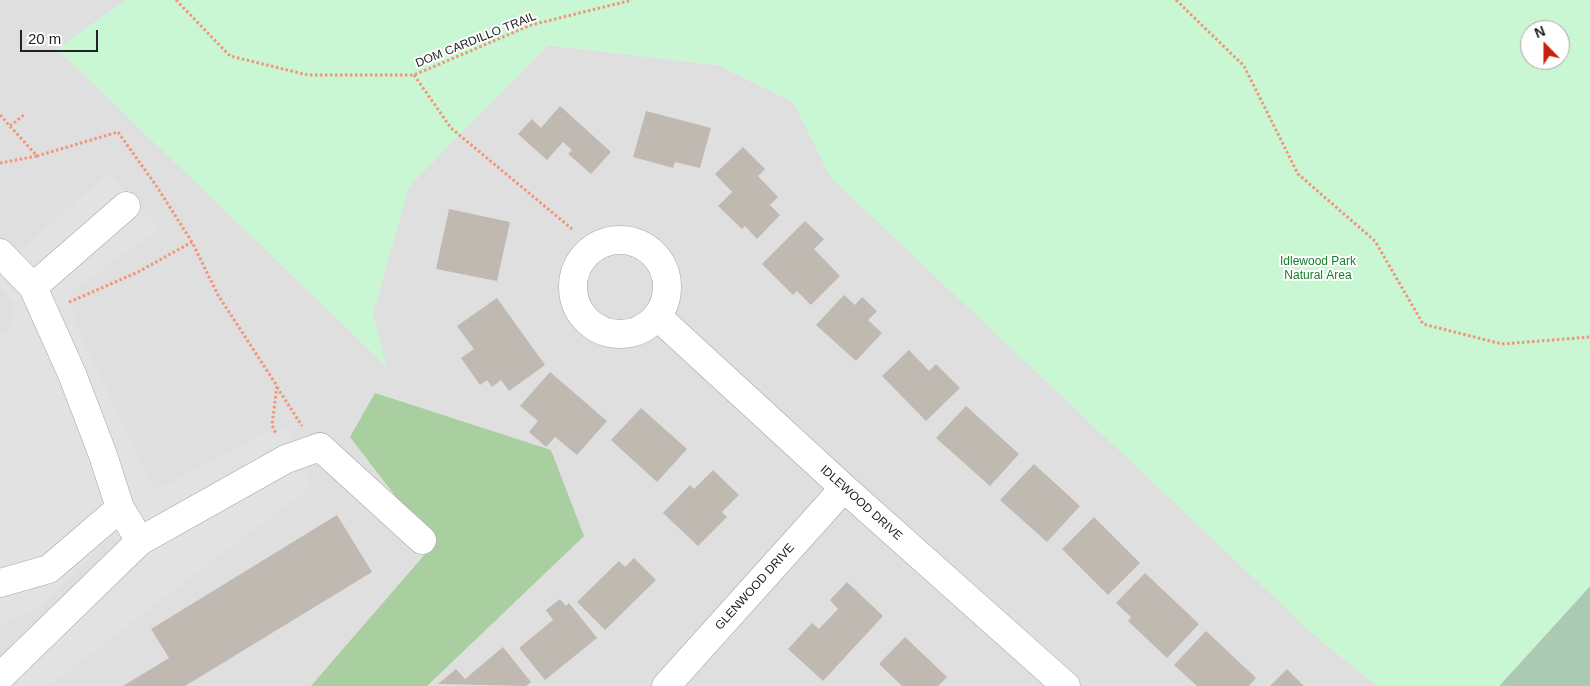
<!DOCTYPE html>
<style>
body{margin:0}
#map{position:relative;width:1590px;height:686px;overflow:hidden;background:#f1f0e9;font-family:Helvetica,sans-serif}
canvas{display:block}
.north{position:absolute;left:1520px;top:20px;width:50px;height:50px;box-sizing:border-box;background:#fff;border:1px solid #a7a7a7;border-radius:50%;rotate:338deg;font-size:14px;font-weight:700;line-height:20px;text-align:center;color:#222}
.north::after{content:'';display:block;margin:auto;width:18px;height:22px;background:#c9200b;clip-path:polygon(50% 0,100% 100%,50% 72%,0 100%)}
.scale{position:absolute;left:20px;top:30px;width:78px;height:22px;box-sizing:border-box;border:2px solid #222;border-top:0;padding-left:6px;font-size:15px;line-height:18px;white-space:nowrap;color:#222;-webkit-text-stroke:4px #fff;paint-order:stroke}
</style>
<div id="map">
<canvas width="1590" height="686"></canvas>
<div class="north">N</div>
<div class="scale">20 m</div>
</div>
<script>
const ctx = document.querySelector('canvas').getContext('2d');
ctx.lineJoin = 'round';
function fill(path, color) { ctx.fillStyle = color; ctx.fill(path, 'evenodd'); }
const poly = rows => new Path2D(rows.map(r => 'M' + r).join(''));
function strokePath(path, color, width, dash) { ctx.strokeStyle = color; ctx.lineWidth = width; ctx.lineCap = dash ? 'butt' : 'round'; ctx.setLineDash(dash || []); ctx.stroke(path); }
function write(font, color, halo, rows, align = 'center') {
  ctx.font = font + ' Helvetica,sans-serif'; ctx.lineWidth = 4; ctx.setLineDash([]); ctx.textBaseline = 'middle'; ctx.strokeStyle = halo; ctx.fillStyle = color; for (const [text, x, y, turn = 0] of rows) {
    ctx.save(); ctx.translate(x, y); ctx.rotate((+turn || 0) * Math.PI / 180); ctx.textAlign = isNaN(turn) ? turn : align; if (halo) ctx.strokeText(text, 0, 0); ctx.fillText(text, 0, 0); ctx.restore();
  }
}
fill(poly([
 [0,0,126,0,57,50,409,186,548,45,718,65,793,102,1377,686,0,686]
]), '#e0dfdf');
fill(poly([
 [375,393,551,450,584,536,427,686,311,686,433,545,350,437]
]), '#a9cea0');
fill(poly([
 [1590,586,1590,686,1499,686]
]), '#abc9b3');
fill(poly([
 [126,0,1590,0,1590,586,1499,686,1377,686,1314,635,830,177,793,102,718,65,548,45,409,186,373,315,387,367,57,49],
 [1530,30,1560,30,1560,60,1530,60]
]), '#caf7d3');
fill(poly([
 [109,173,160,229,69,293,75,324,155,491,261,435,287,427,312,486,48,686,19,686,0,662,118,541,110,538,35,611,0,624,0,335,9,331,15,304,0,287,0,268]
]), '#e2e2e2');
fill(poly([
 [560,106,611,152,591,174,568,154,572,150,563,142,547,160,518,134,532,119,541,128],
 [646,111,711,128,700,168,675,162,673,168,633,157],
 [743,147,765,169,758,176,778,197,770,205,780,215,757,239,745,226,742,229,718,206,732,192,715,174],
 [449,209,510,222,497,281,436,269],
 [805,221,824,239,814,249,840,276,811,305,797,291,793,295,762,264],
 [844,295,855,305,862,297,877,311,868,320,882,333,856,361,816,325],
 [497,298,545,365,509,391,501,380,492,387,487,380,480,385,461,358,474,349,457,326],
 [909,350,929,371,936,364,960,388,926,421,882,376],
 [550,372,607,421,577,455,555,437,546,447,529,432,538,421,520,406],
 [966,406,1019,454,990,486,936,438],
 [641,408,687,449,657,482,611,440],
 [1034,464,1080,506,1047,542,1000,500],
 [713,470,739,495,722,512,727,517,698,546,663,513,690,485,694,489],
 [337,515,372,572,185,686,123,686,169,658,151,629],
 [1094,517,1140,563,1108,595,1062,549],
 [634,558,656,580,605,630,577,602,619,561,625,567],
 [1145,573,1199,624,1167,658,1128,621,1131,617,1116,603],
 [847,582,883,616,823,681,788,649,812,623,819,629,838,609,830,600],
 [560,599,566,606,569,603,597,638,545,680,519,648,553,620,546,610],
 [1206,631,1256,678,1249,686,1197,686,1174,665],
 [905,637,947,677,938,686,902,686,879,664],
 [503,647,531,682,526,686,438,684,456,669,465,679],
 [1287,669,1304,686,1270,686]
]), '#bfb9b2');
const minor = poly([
 '573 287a47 47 0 1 1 94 0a47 47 0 1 1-94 0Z',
 [0,253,33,287],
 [658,317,844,488,1066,686],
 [120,508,140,541,286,459,320,447,422,540],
 [0,583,49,569,120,508,103,455,72,374,33,287,126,206],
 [0,677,140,541],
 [666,686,844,488]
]);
strokePath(minor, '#a6a6a6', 29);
strokePath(poly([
 [176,0,230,56,308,75,414,75,531,25,632,0],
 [1176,0,1244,66,1298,174,1375,241,1423,324,1502,344,1590,337],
 [414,75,451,128,572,229],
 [0,115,37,156,118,132,157,187,192,242,218,295,277,386,272,425,276,434],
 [10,126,25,114],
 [0,163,37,156],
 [69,302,138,272,192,242],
 [277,387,302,426]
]), '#f39379', 3, [2.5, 2.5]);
strokePath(minor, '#fff', 28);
write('12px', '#222', '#fff', [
 ["DOM CARDILLO TRAIL",476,40,-22],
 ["IDLEWOOD DRIVE",861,503,42],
 ["GLENWOOD DRIVE",755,587,-48]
]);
write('12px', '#127e27', '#fff', [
 ["Idlewood Park",1318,262],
 ["Natural Area",1318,276]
]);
</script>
